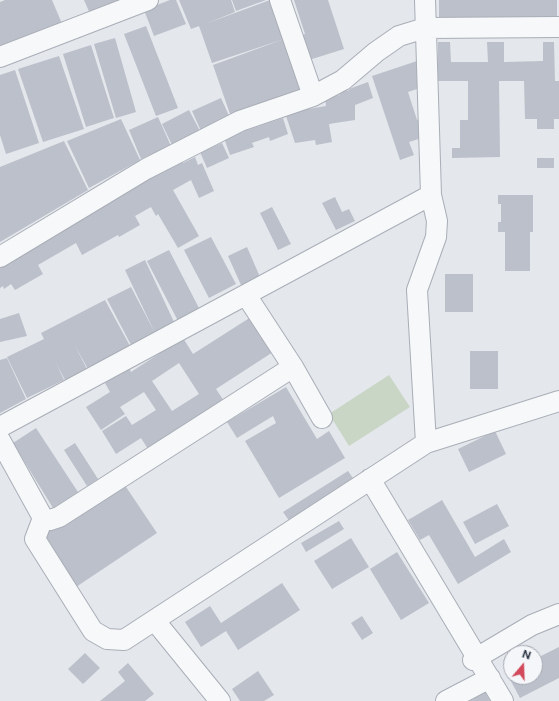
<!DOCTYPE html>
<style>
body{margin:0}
#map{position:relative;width:559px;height:701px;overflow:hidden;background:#e4e7ec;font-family:"Public Sans",sans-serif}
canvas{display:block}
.north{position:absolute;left:503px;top:645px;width:40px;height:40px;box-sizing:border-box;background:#f4f6f9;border:1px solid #a4a8b1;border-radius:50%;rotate:19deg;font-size:11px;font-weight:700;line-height:16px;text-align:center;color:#2b3445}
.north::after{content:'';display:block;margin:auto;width:14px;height:18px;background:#d1495b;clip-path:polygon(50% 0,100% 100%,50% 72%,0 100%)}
</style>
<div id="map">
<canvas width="559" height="701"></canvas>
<div class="north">N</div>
</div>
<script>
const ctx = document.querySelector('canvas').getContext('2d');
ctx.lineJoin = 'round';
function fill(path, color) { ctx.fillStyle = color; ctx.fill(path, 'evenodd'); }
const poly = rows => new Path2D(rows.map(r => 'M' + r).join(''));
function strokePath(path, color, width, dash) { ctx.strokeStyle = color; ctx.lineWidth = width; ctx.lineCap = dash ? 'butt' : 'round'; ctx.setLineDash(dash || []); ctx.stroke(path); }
fill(poly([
 [389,375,410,407,349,446,329,414]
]), '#c9d6c5');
fill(poly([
 [5,0,52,0,63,26,0,51,0,2],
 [84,0,117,0,119,6,91,16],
 [170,0,176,0,186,24,154,36,144,10],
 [179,0,231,0,235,12,205,24,270,0,284,39,212,63,199,26,191,29],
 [232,0,266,0,236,11],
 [294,0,328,0,344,49,309,60,301,36,305,34],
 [439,0,557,0,557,19,439,20],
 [146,26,178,108,156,116,124,34],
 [115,38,136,112,116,118,94,44],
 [284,39,302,89,230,114,213,65],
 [438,42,450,42,451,62,488,62,487,42,504,42,504,62,543,61,543,42,554,42,555,81,559,81,559,119,554,119,554,129,537,129,537,119,525,119,524,81,499,81,500,157,452,158,452,148,460,148,460,120,468,120,468,81,438,81],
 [91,45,114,118,86,127,63,54],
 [59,56,84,129,43,142,18,69],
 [417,61,423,87,408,92,417,120,425,117,425,137,409,142,414,155,400,160,372,76],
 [15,70,39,143,6,154,0,135,0,75],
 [368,82,373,98,355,105,355,120,329,124,332,142,316,145,315,140,295,143,285,113,326,106,325,97,340,95,340,92,350,90,349,89],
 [221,98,230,118,201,131,192,111],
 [189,110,200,131,172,145,162,124],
 [158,117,171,146,141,159,129,130],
 [283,118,288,134,270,141,269,137,252,143,254,147,230,155,224,138],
 [121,119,140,160,89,188,67,141],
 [64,141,88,190,0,242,0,167],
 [222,143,229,158,207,168,200,152],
 [195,157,198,165,202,163,214,191,199,198,191,180,173,190,199,236,178,248,158,214,156,216,151,207,135,216,140,225,119,237,118,235,82,255,76,243,38,265,43,274,15,290,11,284,4,289,3,286,0,288,0,268,46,241,45,240,162,171,163,172,182,161,183,163],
 [537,158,554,158,554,168,537,168],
 [498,195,533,195,533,232,530,232,530,271,505,271,505,232,498,232,498,222,501,222,501,204,498,204],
 [335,197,342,212,349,209,355,221,336,230,322,203],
 [272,207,291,244,278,250,260,213],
 [211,237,236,284,209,298,184,250],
 [247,247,260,277,241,285,228,256],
 [169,250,200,310,178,321,147,261],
 [145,260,175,324,155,333,125,270],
 [445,274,473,274,473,312,445,312],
 [131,287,155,333,131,345,107,299],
 [105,300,130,346,88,369,74,344,87,369,65,380,56,363,64,380,27,398,7,357,44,339,41,333],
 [19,313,27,336,0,342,0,319],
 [251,317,273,352,216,389,224,401,148,449,141,438,116,454,102,431,126,416,132,425,156,410,144,392,120,407,125,414,101,430,86,407,110,392,105,383,129,367,131,372,183,338,193,354],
 [179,363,199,394,172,411,152,381],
 [470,351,498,351,498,389,470,389],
 [7,358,26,399,0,413,0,360],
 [286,387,317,439,329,431,345,458,279,498,245,441,276,423,273,416,237,438,227,422],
 [36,428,78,492,53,508,13,443],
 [495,431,506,454,469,472,458,449],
 [75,443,98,479,87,486,64,450],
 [348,471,355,481,290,522,283,512],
 [122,481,157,533,76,587,41,535],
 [442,500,475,557,504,539,511,552,458,584,429,535,420,540,408,520],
 [497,504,509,526,475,544,463,522],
 [339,521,344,529,306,552,301,543],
 [351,538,369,567,332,589,314,561],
 [397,552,429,603,401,620,370,569],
 [282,583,300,610,238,650,226,631,201,647,185,622,210,606,221,623],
 [362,616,373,633,362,640,351,623],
 [559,647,559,678,520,698,507,674,511,672,511,677,535,677,535,659],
 [85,653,100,668,83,684,68,669],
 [128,663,154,694,145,701,100,701,125,681,118,672],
 [258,671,274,695,264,701,240,701,232,689],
 [485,692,490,701,470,701]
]), '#bbc0ca');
const minor = poly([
 [280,0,313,96],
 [425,0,431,195,437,221,436,237,417,290,426,443],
 [0,57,148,0],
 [0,257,146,169,240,121,313,96,343,80,376,52,399,36,425,28,559,27],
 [246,295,293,367,322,418],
 [0,427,431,195],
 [0,440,43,518,50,520,59,517,293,367],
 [370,479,503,701],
 [43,518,35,539,93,631,107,639,124,640,426,443,559,401],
 [155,621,220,701],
 [473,660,532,625,559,614],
 [446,701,490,678]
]);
strokePath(minor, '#a9aeb7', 22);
strokePath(minor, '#f7f8fa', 20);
</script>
